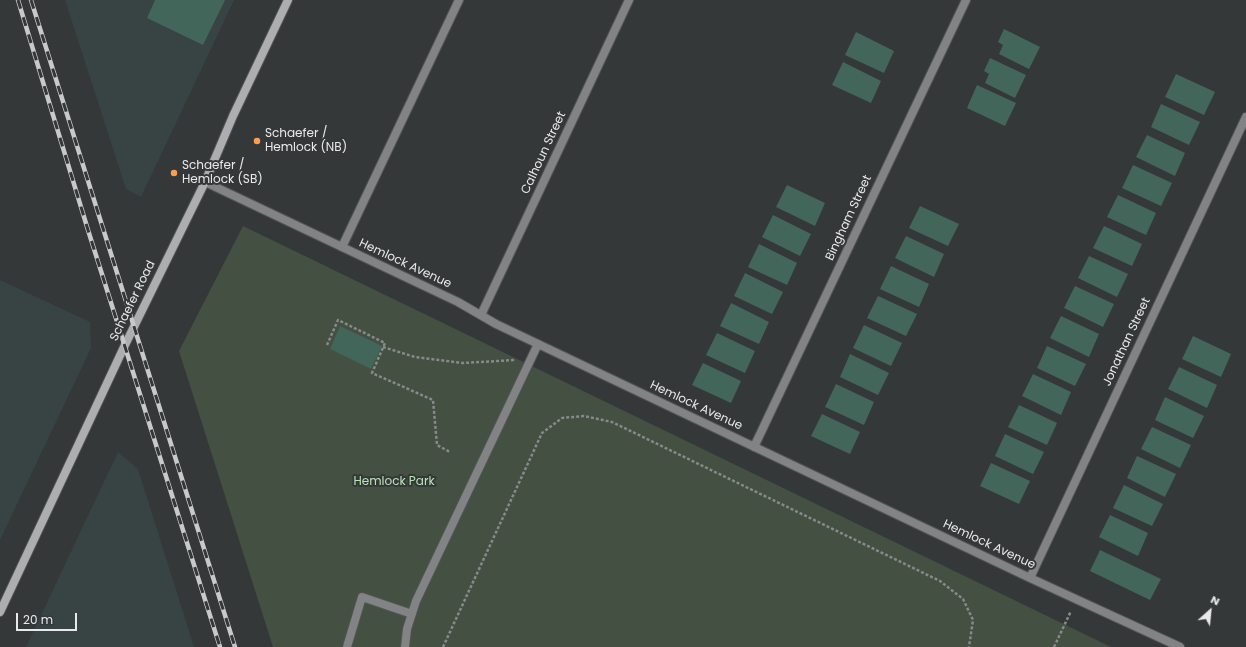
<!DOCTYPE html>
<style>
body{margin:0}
#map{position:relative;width:1246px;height:647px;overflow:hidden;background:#353839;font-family:Poppins,sans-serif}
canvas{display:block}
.north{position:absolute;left:1190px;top:591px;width:40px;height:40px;-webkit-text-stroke:3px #353839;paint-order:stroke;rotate:27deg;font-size:11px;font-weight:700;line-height:16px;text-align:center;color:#e8eaea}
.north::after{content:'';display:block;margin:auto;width:14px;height:18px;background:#e8eaea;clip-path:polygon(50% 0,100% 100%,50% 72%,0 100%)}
.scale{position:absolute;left:16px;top:613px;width:61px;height:18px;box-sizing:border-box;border:2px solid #e8eaea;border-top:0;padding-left:5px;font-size:12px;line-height:14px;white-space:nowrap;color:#e8eaea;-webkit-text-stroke:3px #353839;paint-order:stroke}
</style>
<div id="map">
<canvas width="1246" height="647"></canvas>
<div class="north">N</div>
<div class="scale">20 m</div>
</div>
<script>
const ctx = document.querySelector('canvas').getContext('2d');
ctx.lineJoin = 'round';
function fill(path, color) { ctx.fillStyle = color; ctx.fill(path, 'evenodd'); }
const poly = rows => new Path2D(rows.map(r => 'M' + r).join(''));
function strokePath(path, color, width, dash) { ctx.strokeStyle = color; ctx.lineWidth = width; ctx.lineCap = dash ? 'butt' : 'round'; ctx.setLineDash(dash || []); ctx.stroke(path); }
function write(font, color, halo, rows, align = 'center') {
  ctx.font = font + ' Poppins,sans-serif'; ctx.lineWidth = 4; ctx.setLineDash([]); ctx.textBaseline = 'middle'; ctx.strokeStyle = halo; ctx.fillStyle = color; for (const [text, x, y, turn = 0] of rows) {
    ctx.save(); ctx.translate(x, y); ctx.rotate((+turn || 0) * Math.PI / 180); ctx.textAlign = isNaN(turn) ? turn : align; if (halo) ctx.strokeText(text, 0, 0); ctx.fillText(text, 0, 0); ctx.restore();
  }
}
fill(poly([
 [65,0,234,0,141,197,126,189],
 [0,280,90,322,91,348,0,540],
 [118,452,138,469,194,647,26,647]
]), '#384343');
fill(poly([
 [243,226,1111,647,273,647,179,351]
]), '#435042');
fill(poly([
 [155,0,225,0,203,45,147,18],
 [1004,29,1040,47,1029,69,999,54,1003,45,998,42],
 [856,32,894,51,884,73,845,55],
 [990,58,1026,75,1015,98,985,83,989,74,984,71],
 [843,62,881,81,871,103,832,85],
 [1176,74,1215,92,1204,115,1165,97],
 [977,85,1016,103,1005,126,967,108],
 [1161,104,1200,122,1189,145,1151,127],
 [1147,135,1185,153,1175,176,1136,157],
 [1133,165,1172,183,1161,206,1122,188],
 [787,185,825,203,815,226,776,207],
 [1118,195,1156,213,1146,235,1107,217],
 [920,206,959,224,948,246,909,228],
 [773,215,811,234,800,256,762,237],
 [1104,226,1142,244,1132,266,1093,248],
 [906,236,944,254,934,277,895,258],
 [759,244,797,263,787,285,748,267],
 [1089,256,1128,274,1117,297,1078,278],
 [891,266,929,284,919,307,880,289],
 [745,273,783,292,772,314,734,296],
 [1075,286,1114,304,1103,327,1064,308],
 [878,296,917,314,906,336,867,318],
 [731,303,769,322,759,344,720,326],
 [1061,316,1099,334,1089,357,1050,338],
 [864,325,902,343,891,366,853,348],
 [340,326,382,346,371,369,330,349],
 [717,333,755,351,745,373,706,355],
 [1193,336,1231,354,1221,377,1182,359],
 [1047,346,1086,364,1075,386,1037,368],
 [850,354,889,373,878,395,840,377],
 [703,363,741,381,731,403,692,385],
 [1179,367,1217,385,1207,408,1168,389],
 [1033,374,1071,392,1061,415,1022,396],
 [836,384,874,402,864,425,825,407],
 [1165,397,1204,416,1193,438,1155,420],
 [1019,405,1057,423,1047,445,1008,427],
 [822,414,860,432,850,454,811,436],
 [1152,427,1191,445,1180,468,1141,449],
 [1005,434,1044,452,1033,474,995,456],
 [1137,456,1176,474,1165,497,1127,478],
 [991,463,1030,481,1019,504,980,486],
 [1124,485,1163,504,1152,526,1113,508],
 [1110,515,1148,533,1138,556,1099,537],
 [1100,550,1161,579,1150,600,1090,571]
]), '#43665a');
const lane = poly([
 [342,247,459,0],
 [347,647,362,597,412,614],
 [405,647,407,629,416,601,538,344]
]);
const street = poly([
 [205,182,458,302,496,324,1030,578,1180,647],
 [481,315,629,0],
 [754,447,966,0],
 [1030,578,1246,117]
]);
const secondary = poly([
 [0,612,124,347,205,182,233,116,288,0]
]);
strokePath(lane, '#525455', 10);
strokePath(street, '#525455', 10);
strokePath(secondary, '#525455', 10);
strokePath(poly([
 [327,345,338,320,385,343,372,373,433,400,437,445,450,452],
 [383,347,415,357,463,363,515,360],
 [443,647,542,433,562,418,584,416,612,422,940,581,963,599,973,620,969,647],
 [1054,647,1071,611]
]), '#87898a', 2.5, [3, 2]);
strokePath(lane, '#828384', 8);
strokePath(street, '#828384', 8);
strokePath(secondary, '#acaeaf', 8);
const rail = poly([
 [18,0,88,230,220,647],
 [31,0,235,647]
]);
strokePath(rail, '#c8caca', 4.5);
strokePath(rail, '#353839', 3, [9]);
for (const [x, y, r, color] of [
 [257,141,4,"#fa9f4f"],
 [174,173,4,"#fa9f4f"]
]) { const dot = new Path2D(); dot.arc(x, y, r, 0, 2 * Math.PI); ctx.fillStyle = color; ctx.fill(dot); strokePath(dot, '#353839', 1.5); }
write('12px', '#e8eaea', '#353839', [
 ["Schaefer /",265,134],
 ["Hemlock (NB)",265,148],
 ["Schaefer /",182,166],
 ["Hemlock (SB)",182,180]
], 'left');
write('12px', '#e8eaea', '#353839', [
 ["Calhoun Street",544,153,-65],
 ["Bingham Street",849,218,-65],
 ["Hemlock Avenue",405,264,25],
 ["Schaefer Road",133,301,-64],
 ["Jonathan Street",1127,342,-65],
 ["Hemlock Avenue",696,406,25],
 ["Hemlock Avenue",989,545,25]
]);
write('12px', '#b9e2b6', '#353839', [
 ["Hemlock Park",394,482]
]);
</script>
